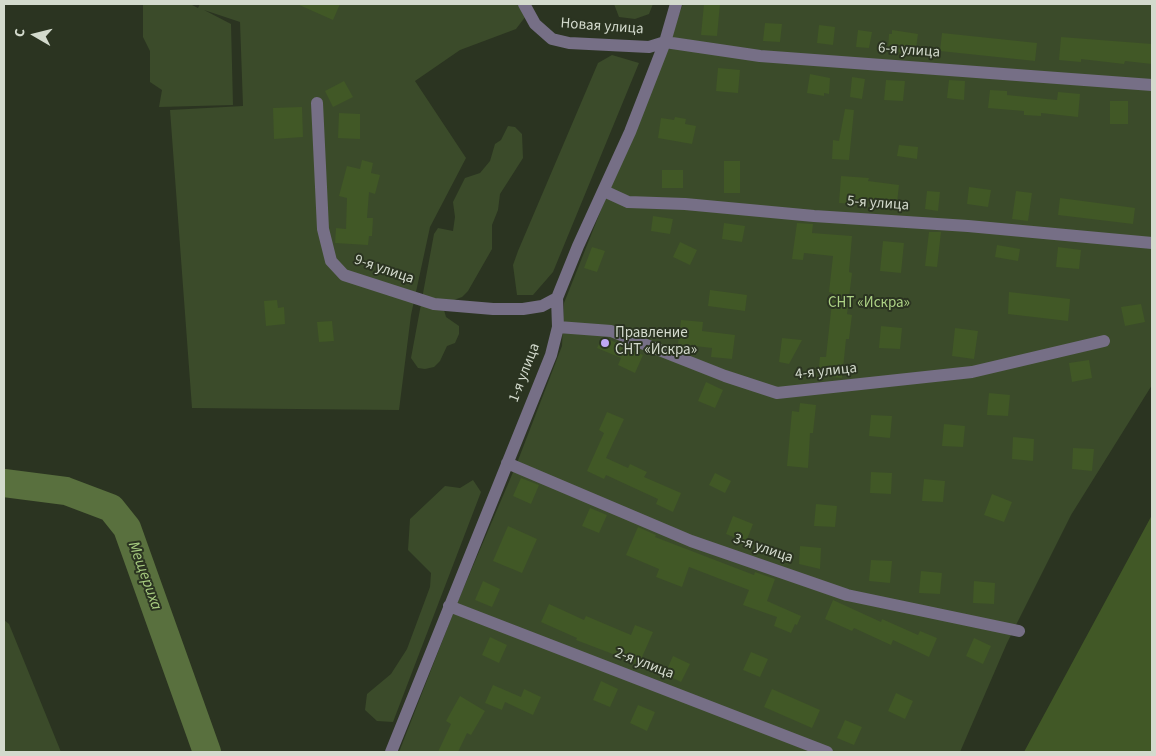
<!DOCTYPE html>
<meta charset="utf-8">
<style>
body{margin:0}
#map{position:relative;width:1156px;height:756px;overflow:hidden;background:#2b3421;font-family:"Source Sans 3",sans-serif}
canvas{display:block}
.frame{position:absolute;inset:0;border:5px solid #d3dacd;pointer-events:none}
.north{position:absolute;left:10px;top:10px;width:50px;height:50px;-webkit-text-stroke:4px #2b3421;paint-order:stroke;rotate:278deg;font-size:14px;font-weight:700;line-height:20px;text-align:center;color:#d3dacd}
.north::after{content:'';display:block;margin:auto;width:18px;height:22px;background:#d3dacd;clip-path:polygon(50% 0,100% 100%,50% 72%,0 100%)}
</style>
<div id="map">
<canvas width="1156" height="756"></canvas>
<div class="frame"></div>
<div class="north">С</div>
</div>
<script>
const ctx = document.querySelector('canvas').getContext('2d');
ctx.lineJoin = 'round';
function fill(path, color) { ctx.fillStyle = color; ctx.fill(path, 'evenodd'); }
const poly = rows => new Path2D(rows.map(r => 'M' + r).join(''));
function strokePath(path, color, width, dash) { ctx.strokeStyle = color; ctx.lineWidth = width; ctx.lineCap = dash ? 'butt' : 'round'; ctx.setLineDash(dash || []); ctx.stroke(path); }
function write(font, color, halo, rows, align = 'center') {
  ctx.font = font + ' "Source Sans 3",sans-serif'; ctx.lineWidth = 4; ctx.setLineDash([]); ctx.textBaseline = 'middle'; ctx.strokeStyle = halo; ctx.fillStyle = color; for (const [text, x, y, turn = 0] of rows) {
    ctx.save(); ctx.translate(x, y); ctx.rotate((+turn || 0) * Math.PI / 180); ctx.textAlign = isNaN(turn) ? turn : align; if (halo) ctx.strokeText(text, 0, 0); ctx.fillText(text, 0, 0); ctx.restore();
  }
}
fill(poly([
 [143,4,190,4,198,8,200,4,530,4,532,8,516,29,460,50,415,81,466,158,430,227,411,315,399,410,192,408,170,110,243,106,240,22,204,10,231,24,233,105,159,107,162,90,150,82,150,51,143,37],
 [614,4,653,4,649,14,635,19,619,17],
 [683,4,1152,4,1152,385,1071,515,1007,643,960,752,399,752,458,601,517,463,562,346,564,303],
 [612,55,639,63,553,272,533,295,517,295,513,265,518,251,598,63],
 [508,126,515,127,522,134,523,158,500,194,498,210,492,225,492,249,468,291,462,297,446,303,444,310,446,317,459,326,459,334,455,343,447,346,440,361,434,367,425,369,418,368,411,358,434,234,438,228,453,231,455,217,453,202,465,178,480,173,490,161,495,144,501,140],
 [473,480,481,492,393,722,377,721,365,710,367,694,391,674,407,649,430,587,431,573,408,550,410,519,445,486,460,488],
 [4,620,9,624,61,752,4,752]
]), '#3b4b2a');
strokePath(poly([
 [4,483,66,491,111,508,127,528,207,752]
]), '#59703e', 28);
fill(poly([
 [297,4,340,4,333,20],
 [704,4,720,4,717,36,701,35],
 [765,23,782,24,780,42,763,41],
 [819,25,835,27,833,45,817,43],
 [858,30,872,32,869,48,856,47],
 [892,30,918,34,915,55,888,50,889,34,892,34],
 [942,33,1037,43,1035,61,940,51],
 [1061,37,1152,44,1152,64,1125,61,1124,64,1081,59,1081,62,1059,60],
 [718,68,740,70,738,93,716,91],
 [810,74,830,78,829,94,824,93,824,96,807,93],
 [852,77,865,79,862,99,850,97],
 [886,80,905,81,903,101,884,100],
 [949,80,965,81,964,100,947,98],
 [344,81,353,97,333,107,325,91],
 [990,90,1007,91,1007,95,1057,100,1058,92,1080,94,1078,117,1041,113,1041,116,1024,115,1024,111,988,108],
 [1110,101,1128,101,1128,124,1110,124],
 [302,107,303,137,274,139,273,108],
 [845,109,854,110,849,160,832,159,833,140,839,141],
 [339,113,360,114,360,139,338,138],
 [675,117,686,119,685,124,696,126,692,144,658,138,661,118,674,120],
 [899,145,918,147,917,159,897,156],
 [362,160,373,163,371,173,380,175,375,194,369,192,367,218,373,218,372,236,369,236,368,245,335,243,336,228,346,229,347,198,339,196,347,166,360,169],
 [724,161,740,161,740,193,724,193],
 [662,170,683,170,683,188,662,188],
 [841,176,869,178,868,181,899,185,897,203,867,199,867,205,839,203],
 [969,187,991,190,988,207,967,204],
 [927,191,940,192,938,211,925,209],
 [1016,191,1032,193,1028,221,1012,219],
 [1060,198,1135,208,1133,224,1058,215],
 [653,216,673,219,670,234,651,231],
 [724,223,745,226,742,242,722,239],
 [797,223,813,224,812,233,852,236,849,272,852,273,847,314,852,315,849,339,846,339,842,378,818,376,820,357,826,357,833,293,829,292,833,256,804,253,803,260,792,259],
 [929,232,941,232,937,267,925,266],
 [883,241,904,243,901,273,880,271],
 [680,242,697,250,690,265,673,257],
 [997,245,1020,249,1018,261,995,257],
 [592,247,605,251,597,272,584,268],
 [1058,247,1081,250,1079,269,1056,267],
 [710,290,747,295,745,311,708,306],
 [1009,292,1070,299,1068,321,1008,314],
 [277,300,278,308,284,307,285,324,266,326,264,301],
 [1141,304,1145,322,1125,326,1121,307],
 [681,320,703,322,702,331,735,335,732,359,711,357,712,348,678,344],
 [332,321,334,341,319,342,317,322],
 [881,326,902,328,900,349,879,348],
 [955,328,978,331,974,359,952,356],
 [602,338,608,339,643,355,635,373,618,365,621,358,597,348],
 [782,338,802,340,789,364,779,362],
 [1089,360,1092,378,1072,382,1069,363],
 [706,382,723,390,715,408,698,401],
 [989,393,1010,395,1008,416,987,415],
 [800,403,816,405,813,433,810,433,808,468,787,466,792,411,799,412],
 [607,412,624,419,606,458,628,468,630,464,647,472,644,477,681,493,673,512,656,504,658,499,606,475,604,479,587,471,604,433,599,430],
 [871,415,892,416,890,438,869,436],
 [944,424,965,426,963,447,942,446],
 [1013,437,1034,439,1033,461,1012,459],
 [1073,448,1094,449,1092,471,1072,469],
 [871,472,892,473,891,494,870,493],
 [715,473,731,481,725,493,709,485],
 [521,478,539,485,531,504,513,496],
 [924,479,945,481,943,502,922,501],
 [992,494,1012,502,1004,522,984,515],
 [816,504,837,506,835,527,814,526],
 [590,508,607,515,599,533,582,526],
 [1152,515,1152,752,1024,752],
 [733,516,753,524,746,542,726,534],
 [508,526,537,539,522,573,493,561],
 [638,527,656,535,655,537,754,575,755,572,775,579,767,601,801,616,797,625,795,624,791,633,774,626,777,617,743,605,749,590,689,567,682,587,656,577,659,569,626,555],
 [800,546,821,548,820,569,799,564],
 [871,560,892,561,890,583,869,581],
 [921,571,942,573,940,594,919,593],
 [483,581,500,589,492,607,475,600],
 [974,581,995,583,994,604,973,603],
 [833,600,881,622,882,619,918,635,920,631,937,638,929,657,893,640,891,645,854,628,852,631,825,619],
 [549,604,584,620,586,616,631,635,635,625,653,632,639,664,576,640,577,638,541,622],
 [490,637,507,645,499,663,482,655],
 [974,638,991,646,983,664,966,656],
 [751,652,768,659,760,677,743,670],
 [673,656,690,664,681,682,665,674],
 [601,681,618,689,610,707,593,700],
 [493,685,521,697,524,689,541,697,533,715,505,702,502,710,485,703],
 [772,689,820,710,812,728,764,707],
 [896,693,913,701,905,719,888,711],
 [460,696,485,711,471,735,467,733,458,752,438,752,451,724,446,721],
 [638,705,655,712,647,731,630,723],
 [845,720,862,727,854,745,837,738]
]), '#415826');
strokePath(poly([
 [524,4,535,24,552,39,569,43,649,47,665,42,760,56,1152,85],
 [317,103,323,229,331,261,344,275,434,304,493,309,523,309,542,306,557,298],
 [604,191,628,202,685,204,814,216,968,226,1152,243],
 [558,327,611,331,725,376,777,393,972,372,1104,341],
 [507,463,691,541,847,595,1019,631],
 [449,606,827,752],
 [391,752,551,355,558,327,557,298,578,246,630,132,665,42,676,4]
]), '#766f86', 12);
for (const [x, y, r, color] of [
 [605,343,5,"#c0a8f3"]
]) { const dot = new Path2D(); dot.arc(x, y, r, 0, 2 * Math.PI); ctx.fillStyle = color; ctx.fill(dot); strokePath(dot, '#2b3421', 2); }
write('15px', '#d3dacd', '#2b3421', [
 ["Новая улица",602,27,4],
 ["6-я улица",909,51,4],
 ["5-я улица",878,204,4],
 ["9-я улица",384,270,19],
 ["4-я улица",826,372,-6],
 ["1-я улица",525,373,-69],
 ["3-я улица",763,549,19],
 ["2-я улица",644,664,21]
]);
write('15px', '#add285', '#2b3421', [
 ["СНТ «Искра»",869,304]
]);
write('15px', '#d3dacd', '#2b3421', [
 ["Правление",615,334],
 ["СНТ «Искра»",615,351]
], 'left');
write('italic 16px', '#a8cd80', '#2b3421', [
 ["Мещериха",144,576,70]
]);
</script>
